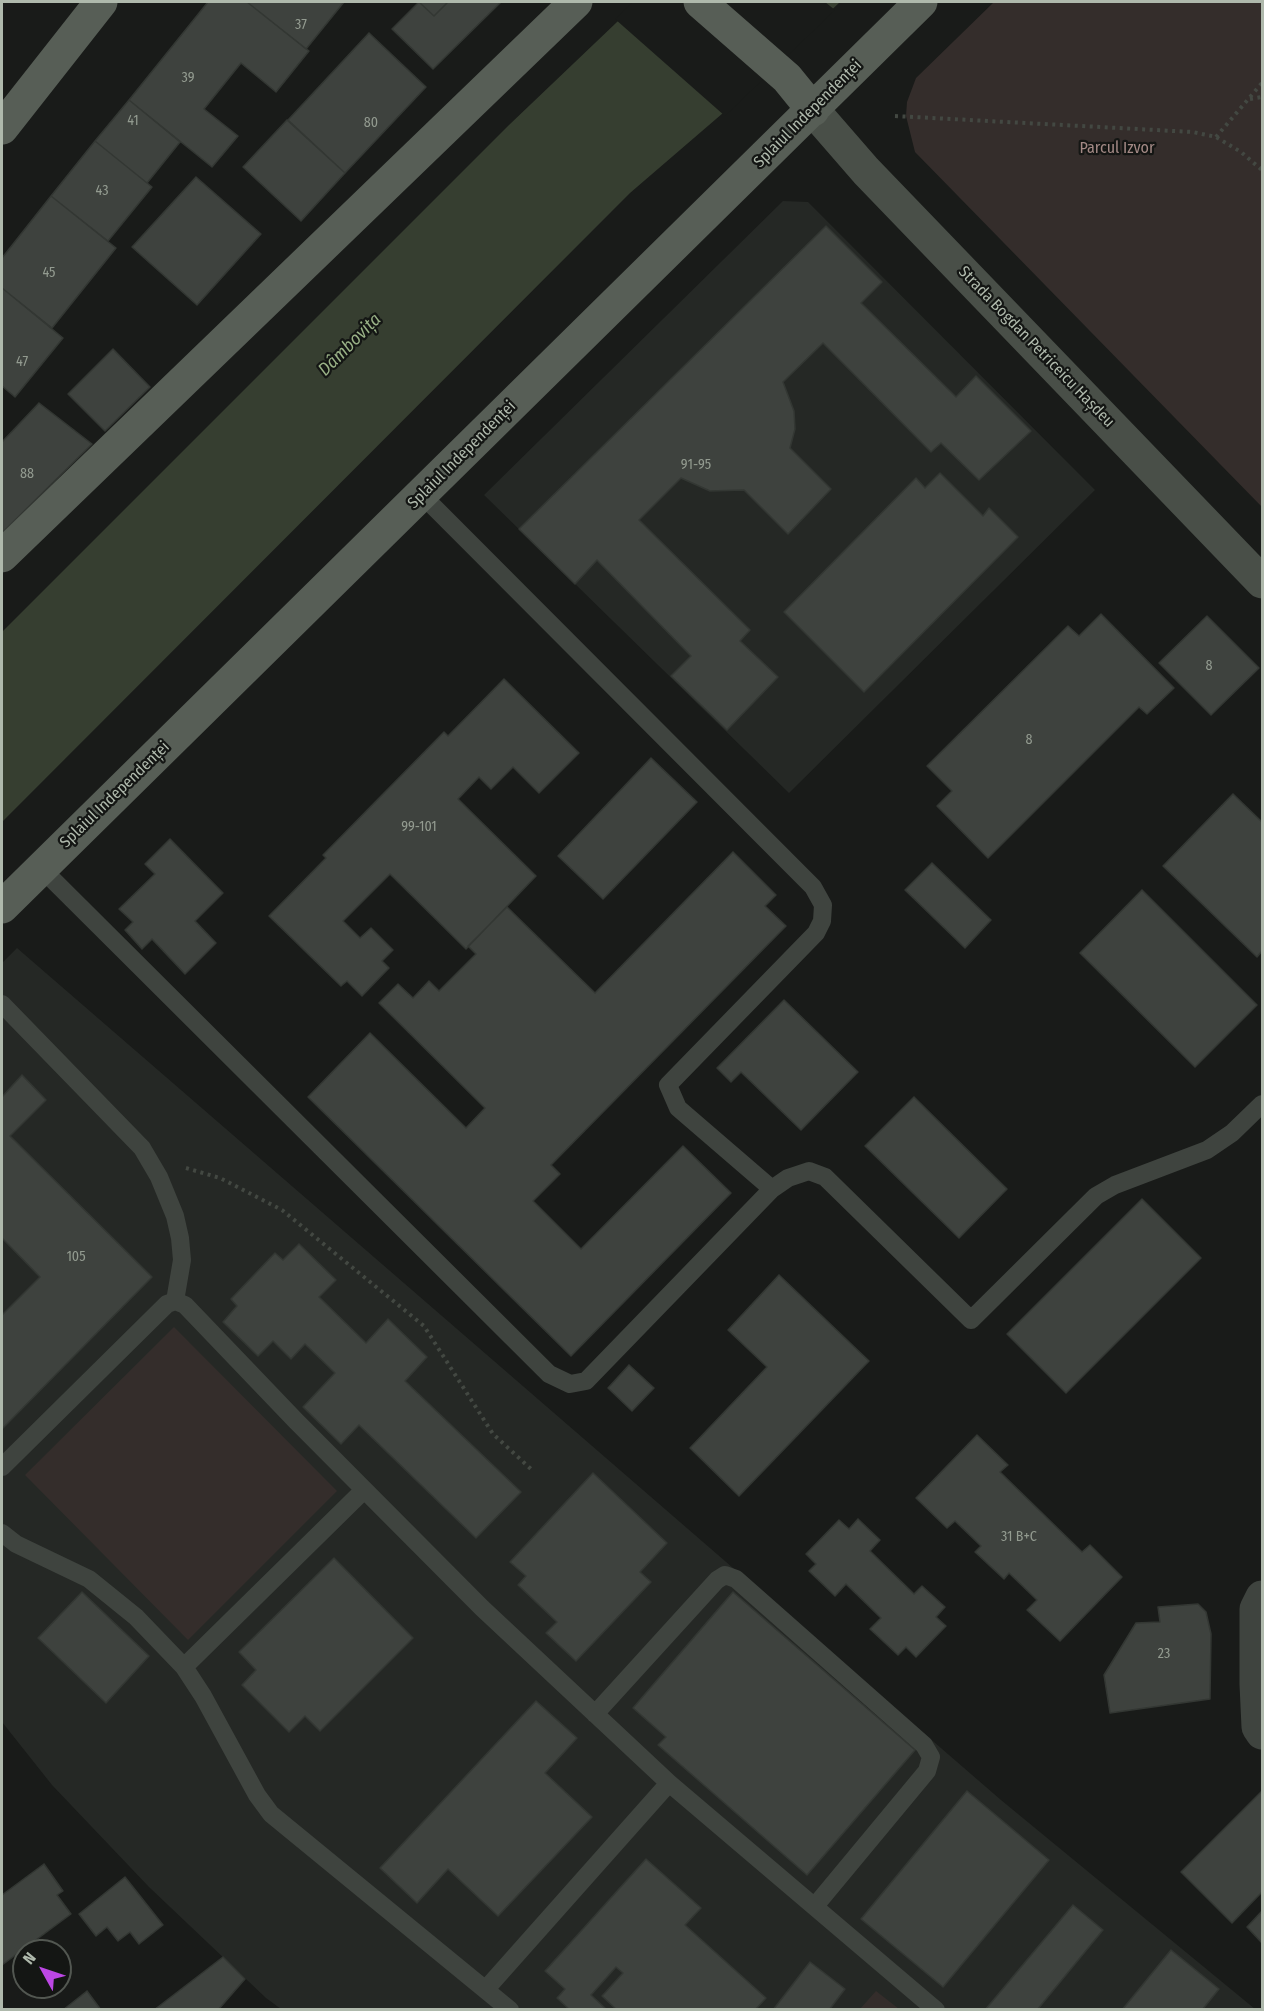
<!DOCTYPE html>
<meta charset="utf-8">
<style>
body{margin:0}
#map{position:relative;width:1264px;height:2011px;overflow:hidden;background:#191b19;font-family:"Fira Sans Condensed",sans-serif}
canvas{display:block}
.frame{position:absolute;inset:0;border:3px solid #afb9ac;pointer-events:none}
.north{position:absolute;left:12px;top:1939px;width:60px;height:60px;box-sizing:border-box;background:#141614;border:2px solid #525751;border-radius:50%;rotate:310deg;font-size:16px;font-weight:700;line-height:24px;text-align:center;color:#afb9ac}
.north::after{content:'';display:block;margin:auto;width:21px;height:27px;background:#bd47e5;clip-path:polygon(50% 0,100% 100%,50% 72%,0 100%)}
</style>
<div id="map">
<canvas width="1264" height="2011"></canvas>
<div class="frame"></div>
<div class="north">N</div>
</div>
<script>
const ctx = document.querySelector('canvas').getContext('2d');
ctx.lineJoin = 'round';
function fill(path, color) { ctx.fillStyle = color; ctx.fill(path, 'evenodd'); }
const poly = rows => new Path2D(rows.map(r => 'M' + r).join(''));
function strokePath(path, color, width, dash) { ctx.strokeStyle = color; ctx.lineWidth = width; ctx.lineCap = dash ? 'butt' : 'round'; ctx.setLineDash(dash || []); ctx.stroke(path); }
function write(font, color, halo, rows, align = 'center') {
  ctx.font = font + ' "Fira Sans Condensed",sans-serif'; ctx.lineWidth = 4.5; ctx.setLineDash([]); ctx.textBaseline = 'middle'; ctx.strokeStyle = halo; ctx.fillStyle = color; for (const [text, x, y, turn = 0] of rows) {
    ctx.save(); ctx.translate(x, y); ctx.rotate((+turn || 0) * Math.PI / 180); ctx.textAlign = isNaN(turn) ? turn : align; if (halo) ctx.strokeText(text, 0, 0); ctx.fillText(text, 0, 0); ctx.restore();
  }
}
fill(poly([
 [783,201,808,202,1095,490,789,793,484,495],
 [17,948,1001,1800,1255,2009,281,2009,266,1998,149,1887,52,1785,2,1722,2,963]
]), '#252825');
fill(poly([
 [994,2,1262,2,1262,507,915,152,906,116,907,102,916,78],
 [174,1327,337,1491,188,1640,25,1475],
 [876,1991,899,2009,860,2009]
]), '#342d2b');
fill(poly([
 [638,2,840,2,723,113,630,193,2,822,2,632,509,125]
]), '#363e30');
fill(poly([
 [633,2,825,2,835,10,725,116,615,19]
]), '#191b19');
const building = poly([
 [208,2,247,2,309,51,276,92,241,63,204,109,238,136,212,167,129,100,208,2],
 [247,2,344,2,306,49,247,2],
 [419,2,448,2,434,16,419,2],
 [419,2,434,16,448,2,501,2,433,69,392,29,419,2],
 [369,33,426,87,345,173,288,120,369,33],
 [129,100,180,142,147,183,95,141,129,100],
 [287,120,345,173,301,221,243,167,287,120],
 [95,141,152,187,108,241,51,196,95,141],
 [196,177,261,234,197,305,132,247,196,177],
 [51,196,116,248,52,328,2,288,2,258,51,196],
 [826,226,882,282,861,303,956,397,976,376,1031,431,979,480,941,443,931,452,823,343,783,382,794,411,795,429,790,448,831,489,788,534,744,490,710,491,681,478,639,520,750,630,740,641,778,677,727,730,671,676,691,656,597,560,575,584,519,529,826,226],
 [2,288,63,338,15,397,2,386,2,288],
 [113,349,150,387,105,431,68,394,113,349],
 [39,403,92,444,2,533,2,442,39,403],
 [940,473,983,516,989,508,1018,537,864,692,784,612,916,478,925,488,940,473],
 [1101,614,1174,688,1147,714,1139,707,988,858,937,806,952,791,927,766,1068,626,1079,636,1101,614],
 [1207,616,1259,668,1211,715,1159,663,1207,616],
 [504,679,579,753,539,793,513,767,491,789,479,777,458,799,536,876,466,949,390,874,343,921,360,938,371,928,393,950,382,961,389,968,362,996,347,981,341,986,269,916,326,858,323,855,444,732,448,736,504,679],
 [651,758,697,802,603,899,558,856,651,758],
 [1233,794,1262,822,1262,951,1257,957,1163,866,1233,794],
 [170,839,223,893,195,921,216,943,185,974,152,939,142,949,125,930,133,922,119,909,155,874,145,864,170,839],
 [733,852,776,895,765,906,786,926,551,1165,560,1174,533,1201,581,1249,683,1146,731,1193,571,1356,308,1097,370,1033,466,1128,485,1108,379,1003,398,984,413,998,429,981,439,991,476,954,468,946,507,907,595,993,733,852],
 [932,863,991,920,965,948,905,890,932,863],
 [1142,890,1257,1005,1195,1067,1080,953,1142,890],
 [784,1000,858,1072,801,1130,741,1072,731,1082,717,1068,784,1000],
 [22,1075,46,1100,10,1136,152,1277,2,1429,2,1315,40,1277,2,1238,2,1097,22,1075],
 [914,1097,1007,1189,959,1238,865,1146,914,1097],
 [1142,1199,1201,1258,1066,1393,1007,1334,1142,1199],
 [299,1244,336,1280,319,1297,366,1343,388,1319,427,1357,405,1381,521,1492,476,1538,359,1425,341,1444,303,1407,335,1373,305,1344,291,1359,273,1341,258,1356,223,1322,237,1306,231,1299,275,1253,283,1260,299,1244],
 [779,1275,869,1361,739,1496,690,1448,767,1367,728,1330,779,1275],
 [629,1365,654,1388,632,1411,608,1388,629,1365],
 [977,1435,1008,1465,1000,1472,1082,1552,1090,1545,1122,1577,1060,1641,1027,1610,1037,1600,1009,1573,1004,1579,975,1552,981,1546,955,1521,947,1528,916,1498,977,1435],
 [593,1473,667,1543,640,1572,651,1582,576,1661,546,1633,557,1622,518,1585,526,1576,510,1562,593,1473],
 [858,1519,880,1540,870,1551,914,1594,922,1586,945,1607,936,1617,946,1626,916,1657,906,1647,898,1655,870,1629,881,1618,846,1584,835,1596,809,1571,816,1564,806,1554,839,1520,849,1529,858,1519],
 [334,1558,413,1638,320,1731,305,1716,289,1732,242,1685,256,1670,239,1652,334,1558],
 [82,1592,149,1656,106,1703,38,1638,82,1592],
 [733,1592,915,1750,807,1875,658,1745,666,1737,633,1708,733,1592],
 [1198,1604,1206,1612,1211,1634,1210,1699,1110,1713,1104,1675,1136,1623,1160,1622,1158,1607,1198,1604],
 [536,1701,577,1738,545,1773,592,1817,498,1916,448,1869,417,1903,380,1868,536,1701],
 [967,1791,1049,1860,943,1987,861,1919,967,1791],
 [1262,1791,1262,1892,1232,1923,1181,1872,1262,1791],
 [646,1859,701,1908,685,1925,766,1998,755,2010,617,2010,602,1996,623,1973,616,1967,591,1995,607,2010,570,2010,557,1998,565,1989,545,1971,646,1859],
 [44,1864,63,1891,57,1895,71,1914,2,1965,2,1895,44,1864],
 [125,1877,163,1925,139,1944,130,1932,118,1941,107,1927,96,1936,79,1914,125,1877],
 [1073,1905,1103,1930,1037,2010,985,2010,1073,1905],
 [1262,1911,1262,1943,1247,1927,1262,1911],
 [1171,1950,1219,1989,1202,2010,1122,2010,1171,1950],
 [223,1957,245,1979,218,2010,154,2010,223,1957],
 [810,1962,845,1989,829,2010,773,2010,810,1962],
 [87,1991,101,2010,63,2010,87,1991]
]);
fill(building, '#3e423e');
strokePath(building, '#333733', 1.5);
strokePath(poly([
 [1250,99,1262,97],
 [895,116,1193,132,1216,137,1241,152,1262,170],
 [1216,137,1262,83],
 [186,1168,220,1178,282,1210,424,1326,493,1434,532,1470]
]), '#434842', 4, [3, 4.5]);
strokePath(poly([
 [422,495,813,887,823,905,822,921,816,933,668,1085,678,1108,772,1189],
 [41,868,549,1374,570,1384,586,1381,772,1189,788,1178,809,1171,825,1177,971,1320,1096,1196,1115,1185,1207,1150,1232,1133,1262,1104],
 [2,1004,142,1148,159,1177,175,1216,180,1238,182,1260,175,1301],
 [2,1467,167,1304,175,1301,185,1305,296,1421,482,1608,669,1783,936,2010],
 [2,1533,16,1544,89,1579,136,1617,184,1667,203,1696,257,1795,271,1814,510,2010],
 [184,1667,364,1490],
 [595,1714,717,1580,725,1575,736,1579,924,1745,931,1757,927,1771,815,1906],
 [486,1989,669,1783]
]), '#3f443f', 18);
strokePath(poly([
 [1262,1597,1256,1609,1256,1684,1258,1727,1262,1733]
]), '#3f443f', 33);
strokePath(poly([
 [813,110,866,171,1262,582]
]), '#494f48', 33);
strokePath(poly([
 [700,2,787,78,813,110],
 [2,128,101,2],
 [2,556,576,2],
 [2,907,921,2]
]), '#575e56', 33);
write('14px', '#939b90', null, [
 ["37",301,25],
 ["39",188,78],
 ["41",133,121],
 ["80",371,123],
 ["43",102,191],
 ["45",49,273],
 ["47",22,362],
 ["91-95",696,465],
 ["88",27,474],
 ["8",1209,666],
 ["8",1029,740],
 ["99-101",419,827],
 ["105",76,1257],
 ["31 B+C",1019,1537],
 ["23",1164,1654]
]);
write('16px', '#afb9ac', '#141614', [
 ["Splaiul Independenței",808,114,-45],
 ["Strada Bogdan Petriceicu Hașdeu",1036,347,46],
 ["Splaiul Independenței",462,455,-45],
 ["Splaiul Independenței",115,795,-44]
]);
write('16px', '#a38985', '#141614', [
 ["Parcul Izvor",1117,149]
]);
write('italic 18px', '#99b186', '#141614', [
 ["Dâmbovița",350,345,-45]
]);
</script>
